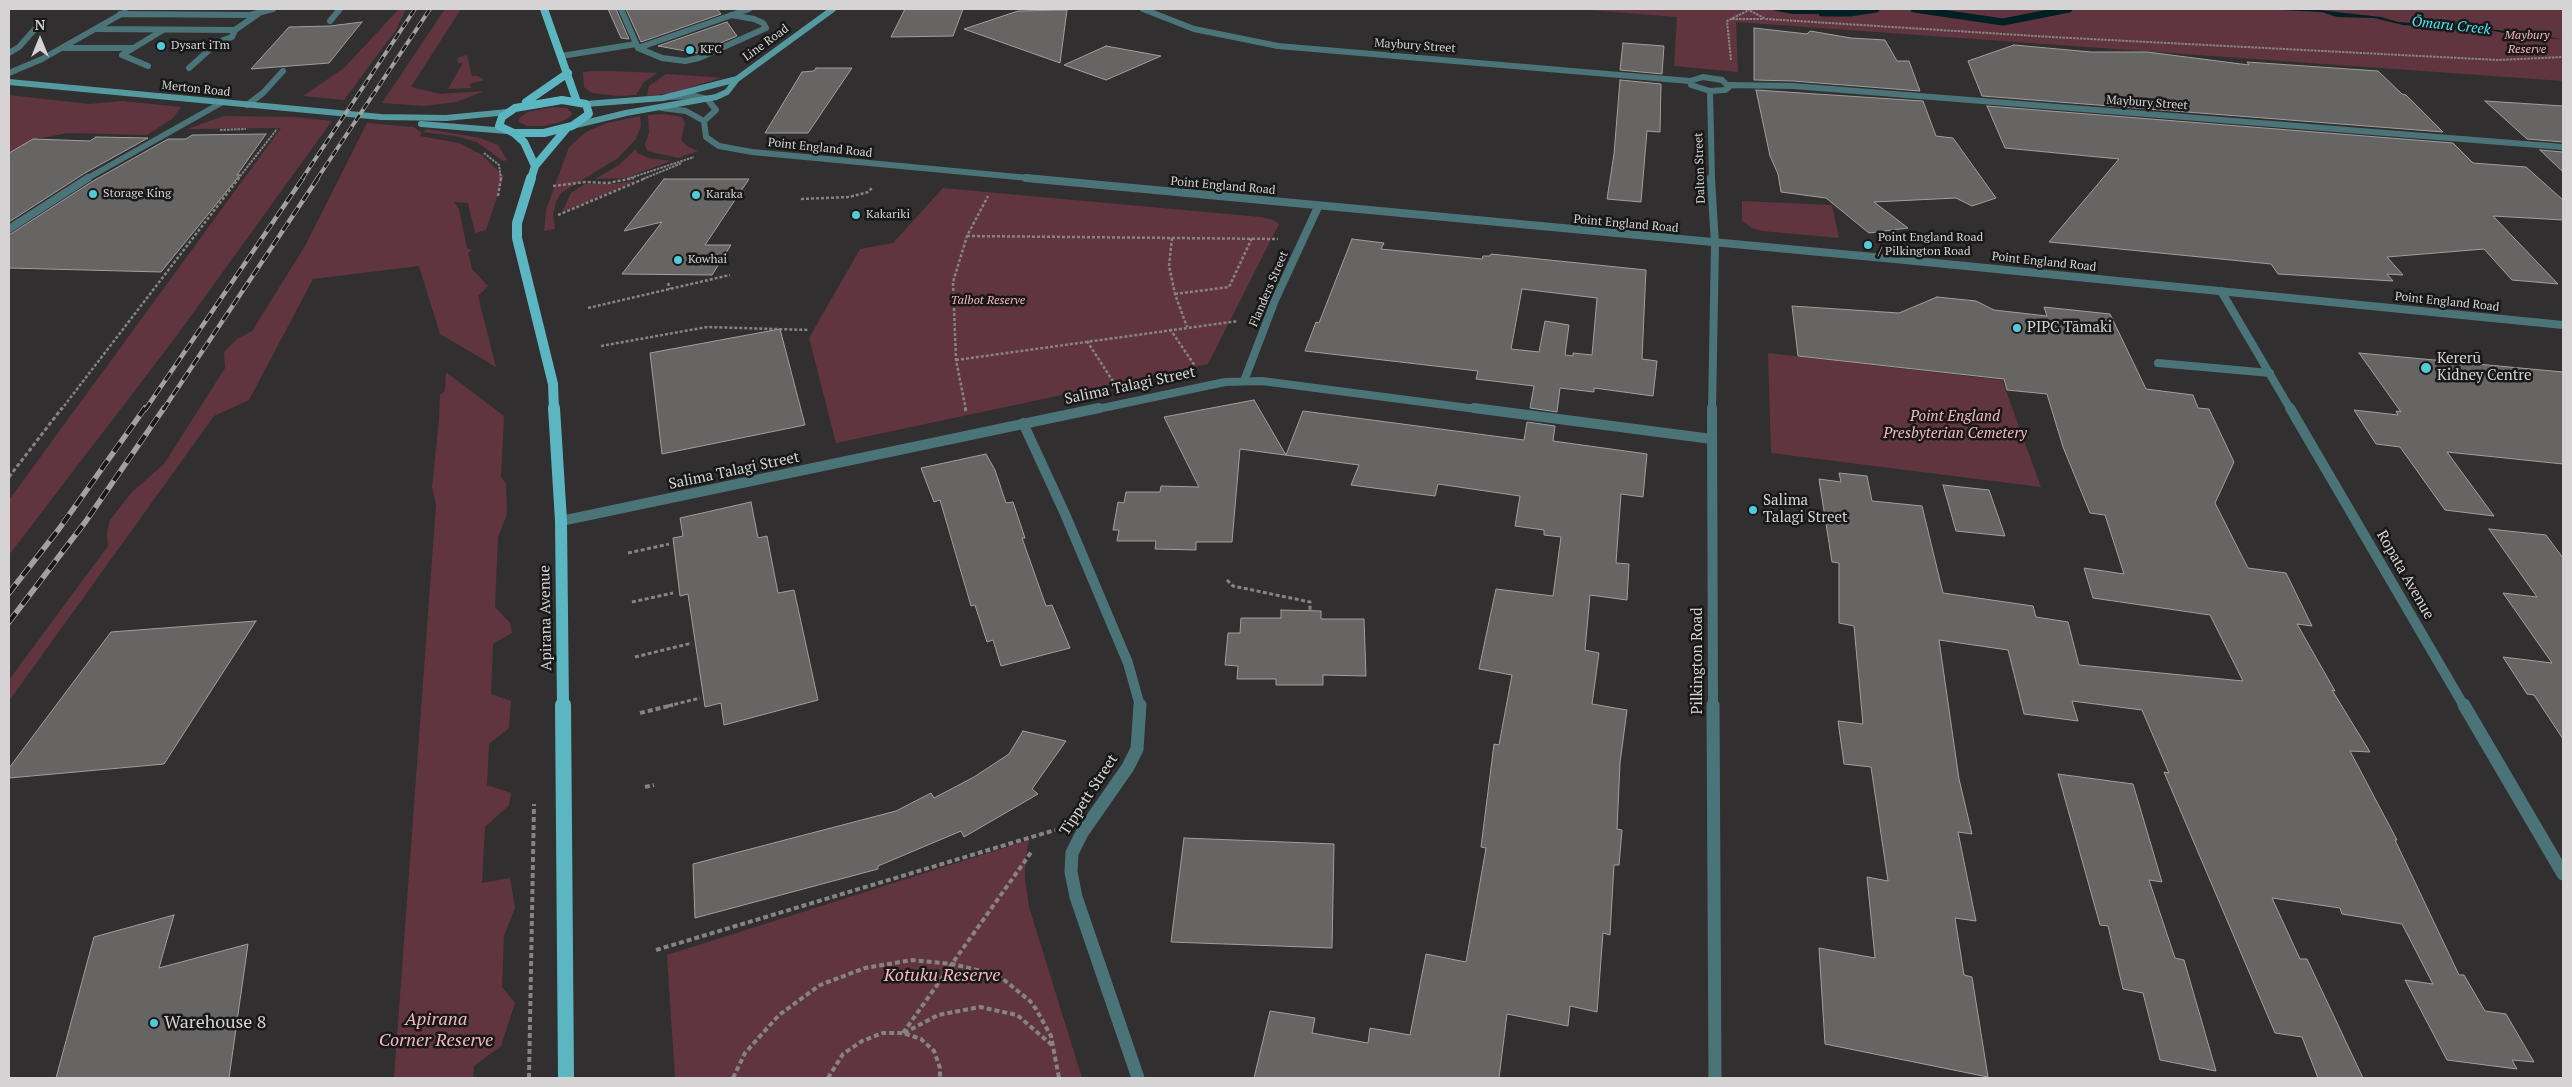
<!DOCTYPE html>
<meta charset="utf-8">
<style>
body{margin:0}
#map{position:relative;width:2572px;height:1087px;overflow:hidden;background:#322f30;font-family:"PT Serif",serif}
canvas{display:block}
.frame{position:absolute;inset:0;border:10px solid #d5d3d4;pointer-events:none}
.north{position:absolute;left:15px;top:15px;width:50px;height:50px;-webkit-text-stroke:4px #191818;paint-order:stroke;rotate:0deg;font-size:14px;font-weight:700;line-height:20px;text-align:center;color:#d5d3d4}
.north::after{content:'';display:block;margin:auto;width:18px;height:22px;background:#d5d3d4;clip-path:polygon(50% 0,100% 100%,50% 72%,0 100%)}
</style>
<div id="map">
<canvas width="2572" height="1087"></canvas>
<div class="frame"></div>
<div class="north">N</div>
</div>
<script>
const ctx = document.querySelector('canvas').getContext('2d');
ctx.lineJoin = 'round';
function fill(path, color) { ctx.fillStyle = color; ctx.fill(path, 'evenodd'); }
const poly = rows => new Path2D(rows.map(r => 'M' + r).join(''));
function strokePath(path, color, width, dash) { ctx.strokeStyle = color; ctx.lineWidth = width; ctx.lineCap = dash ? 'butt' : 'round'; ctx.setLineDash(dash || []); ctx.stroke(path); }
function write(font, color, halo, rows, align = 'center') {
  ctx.font = font + ' "PT Serif",serif'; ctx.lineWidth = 5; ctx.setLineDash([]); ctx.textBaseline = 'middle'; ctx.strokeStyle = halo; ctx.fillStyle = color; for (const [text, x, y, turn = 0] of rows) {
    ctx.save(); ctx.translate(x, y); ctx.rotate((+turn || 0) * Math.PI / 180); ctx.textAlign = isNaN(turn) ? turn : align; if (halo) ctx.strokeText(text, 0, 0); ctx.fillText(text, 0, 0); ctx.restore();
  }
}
fill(poly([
 [399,9,406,9,396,30,344,100,303,96,344,68],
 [445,9,461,9,411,87,440,94,484,91,457,102,424,106,382,103],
 [1577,9,2563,9,2563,81,1736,22,1738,72,1674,66,1677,17],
 [467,55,472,76,478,76,484,80,470,84,471,88,448,89,463,63,458,63,457,58],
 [594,71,611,71,657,73,644,82,636,95,618,96,592,93,584,87,583,72],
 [666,74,712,77,721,78,671,93,647,96,649,86],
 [9,95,90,104,122,101,181,107,172,119,147,135,67,133,32,140,9,152],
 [553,107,567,108,572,113,571,116,561,122,544,126,527,126,519,122,519,118,528,112],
 [664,114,682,117,685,123,681,140,688,147,698,151,678,158,647,151,645,144,649,133,648,115],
 [224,116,295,117,332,121,175,338,9,555,9,500,281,128,187,129],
 [640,116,641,126,636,139,618,158,561,193,556,202,553,215,555,229,544,231,546,210,569,147,586,132,607,123],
 [367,123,414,127,422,133,420,136,459,143,482,155,504,176,486,230,475,233,468,203,454,202,459,209,467,248,472,250,468,253,472,269,488,286,478,296,496,367,440,334,419,266,313,279,249,400,214,416,9,701,9,680,108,546,107,533,110,520,132,492,164,464,225,368,224,352,237,339,252,331,305,246],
 [427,129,480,138,498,145,507,160,503,161,477,142,455,136,423,132],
 [636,149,637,153,649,158,671,161,625,178,595,179,619,165],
 [638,180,562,212,571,193,585,184,614,184],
 [943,188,1261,217,1273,220,1279,224,1208,364,836,443,809,338,860,249,893,243],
 [1742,201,1832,205,1839,238,1762,231,1752,228,1742,221],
 [1768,353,2002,380,2041,487,1771,453],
 [446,372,504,416,501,477,506,484,507,514,498,537,495,607,510,623,512,633,493,644,491,694,511,701,509,728,489,744,487,785,511,793,509,805,485,827,482,883,510,878,515,908,504,936,502,987,515,1003,501,1046,474,1066,473,1078,394,1078,436,505,432,487,439,420,440,395,445,391],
 [1029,840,1025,862,1025,880,1029,907,1082,1078,675,1078,667,955]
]), '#603540');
fill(poly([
 [1766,9,1817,9,1839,14,1793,14],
 [2259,9,2319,10,2381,17,2398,22,2475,27,2563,39,2519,36,2494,31,2403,25,2374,18,2337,17,2322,12]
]), '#002024');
strokePath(poly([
 [1914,9,2003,22,2069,9],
 [1822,13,1850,13,1876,9]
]), '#002024', 7);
const building = poly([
 [608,9,616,9,629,39,621,38,608,9],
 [626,9,717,9,721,14,641,42,626,9],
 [905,9,963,9,953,36,891,37,905,9],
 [1067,10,1060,63,964,29,1018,11,1067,10],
 [362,22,329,63,251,69,289,27,330,26,362,22],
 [727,22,737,36,697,53,658,46,727,22],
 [1754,28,1807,34,1810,31,1851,38,1885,40,1897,61,1909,61,1920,91,1793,81,1754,80,1754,28],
 [1623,43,1664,46,1662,74,1620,70,1623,43],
 [2014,45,2091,52,2147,52,2249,65,2247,62,2378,71,2402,94,2406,95,2443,132,1982,96,1968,61,2014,45],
 [1106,46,1161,56,1106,80,1064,65,1106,46],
 [816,68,852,68,808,133,765,133,802,72,814,71,816,68],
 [1620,80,1661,84,1660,132,1647,131,1641,202,1607,199,1614,154,1620,80],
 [1756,90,1923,101,1936,136,1953,138,1996,198,1972,206,1956,198,1874,202,1908,228,1869,233,1826,198,1781,192,1778,174,1770,156,1756,90],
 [2485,101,2563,106,2563,142,2527,139,2485,101],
 [1987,106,2453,143,2473,163,2526,167,2563,200,2563,220,2493,216,2558,284,2512,280,2484,249,2387,257,2403,275,2387,274,2393,281,2278,274,2271,264,2049,242,2119,159,2005,148,1987,106],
 [266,134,237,175,240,175,161,272,9,268,9,235,93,181,168,139,186,139,192,135,266,134],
 [96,137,148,138,85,173,9,222,9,153,33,139,90,141,96,137],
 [2540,150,2563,152,2563,172,2540,150],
 [664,179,749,179,705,245,731,245,712,275,622,274,662,222,624,231,664,179],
 [1352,239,1384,243,1381,249,1482,259,1483,256,1490,256,1491,254,1646,270,1642,359,1657,361,1653,396,1594,388,1594,392,1560,388,1557,412,1530,408,1534,386,1476,379,1478,371,1305,351,1316,322,1319,323,1352,239],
 [1522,289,1597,298,1592,355,1573,353,1573,356,1565,355,1569,325,1545,321,1539,352,1511,349,1522,289],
 [1937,297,1976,301,1994,310,2047,316,2044,307,2110,314,2146,389,2193,395,2198,408,2209,409,2234,462,2215,503,2248,568,2286,573,2312,626,2297,624,2335,691,2332,690,2370,752,2350,751,2397,840,2395,840,2459,975,2464,975,2485,1011,2506,1014,2534,1062,2512,1060,2517,1069,2447,1060,2405,980,2433,984,2402,924,2342,914,2340,908,2272,898,2300,959,2307,959,2363,1078,2318,1078,2302,1037,2275,1033,2164,772,2169,773,2142,710,2072,701,2078,721,2024,714,2008,650,1939,640,1959,779,1972,834,1958,832,1976,921,1955,918,1964,975,1972,977,1988,1077,1825,1044,1819,948,1875,958,1867,877,1888,881,1871,767,1844,764,1838,721,1863,724,1854,626,1839,623,1839,563,1832,562,1819,479,1841,482,1839,473,1867,476,1872,501,1922,506,1943,593,2033,606,2036,617,2068,622,2079,665,2243,681,2210,615,2093,598,2084,568,2124,574,2105,515,2090,513,2063,447,2047,394,2007,390,2004,379,1798,356,1792,306,1899,313,1937,297],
 [780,329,805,425,662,454,650,353,780,329],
 [2359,353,2563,372,2563,464,2447,452,2494,516,2445,510,2400,447,2376,444,2354,410,2398,415,2396,411,2401,412,2359,353],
 [1254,400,1286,455,1303,411,1524,440,1527,422,1555,426,1553,441,1647,454,1643,497,1621,494,1616,563,1629,564,1627,600,1590,595,1585,650,1599,653,1592,704,1627,710,1620,763,1617,829,1622,830,1619,865,1614,865,1610,935,1603,933,1597,1012,1570,1006,1568,1026,1507,1014,1499,1078,1254,1078,1270,1011,1315,1018,1312,1033,1368,1043,1370,1028,1410,1035,1426,954,1466,962,1486,848,1481,847,1494,744,1499,745,1512,675,1479,669,1493,603,1496,589,1553,596,1561,537,1544,535,1544,530,1515,526,1520,496,1438,484,1435,496,1351,485,1359,465,1240,449,1232,542,1196,542,1196,550,1155,549,1156,541,1117,541,1119,530,1113,530,1118,502,1124,503,1126,492,1160,492,1161,486,1199,487,1164,417,1254,400],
 [986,454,995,470,1006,503,1013,502,1025,538,1022,538,1046,606,1052,605,1070,648,1001,666,993,640,987,642,975,605,971,606,940,500,934,502,921,468,986,454],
 [1943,485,1989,490,2005,536,1956,531,1943,485],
 [751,502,758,538,767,536,778,593,794,590,818,700,724,725,721,703,705,707,688,594,680,596,673,538,683,536,680,518,751,502],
 [2489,529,2546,535,2563,558,2563,739,2534,695,2527,694,2503,657,2552,663,2503,593,2537,597,2489,529],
 [1281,610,1321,611,1321,619,1364,619,1366,676,1323,675,1323,685,1276,685,1276,679,1237,679,1238,666,1225,665,1228,633,1240,633,1241,618,1281,618,1281,610],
 [256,621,164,764,9,778,9,768,111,632,256,621],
 [1023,731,1066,741,1032,789,1038,794,964,837,961,831,878,866,878,869,695,918,693,864,896,811,931,793,934,798,974,777,1009,754,1023,731],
 [2058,774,2133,784,2162,882,2149,880,2175,958,2184,960,2216,1071,2160,1060,2143,993,2123,989,2108,926,2100,925,2058,774],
 [1184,838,1334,844,1332,948,1171,942,1184,838],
 [174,915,159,968,248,944,229,1078,56,1078,94,937,174,915]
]);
fill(building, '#676464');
strokePath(building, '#a29e9f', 1);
strokePath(poly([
 [1747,9,1766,19,2051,37,2498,60,2563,57],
 [1732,19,1763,19],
 [1731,60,1727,21,1747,11],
 [220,130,246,129],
 [484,153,499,165,501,179],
 [238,179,277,129],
 [627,179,694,157],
 [643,179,682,163]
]), '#858384', 2, [2.5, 1]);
strokePath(poly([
 [553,186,585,182,608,183,634,178],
 [498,196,501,178],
 [801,199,849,197,868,192,873,187],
 [558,215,646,178],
 [967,236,1278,239],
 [1172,238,1169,266,1175,294,1187,327],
 [668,283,670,289],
 [1175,294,1229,287,1252,238],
 [588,308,730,275],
 [1170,329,1195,366],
 [1087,341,1114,383],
 [601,346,707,327,809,330],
 [956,360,1238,321],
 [61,410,239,178],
 [966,410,956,360,953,282,967,236,988,196]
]), '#858384', 2.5, [3, 2]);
strokePath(poly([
 [965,408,966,411],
 [9,477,62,408],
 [628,553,669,544],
 [1227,580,1233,586,1310,602,1310,610],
 [632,602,673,593],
 [635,657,692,643],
 [668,706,700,698]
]), '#858384', 3, [4, 2.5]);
strokePath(poly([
 [640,713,673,705],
 [645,787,654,785],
 [656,950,1055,830],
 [903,1033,1032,851],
 [904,1033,938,1015,980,1007,1017,1015,1052,1045],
 [529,1078,534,804],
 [733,1078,745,1053,779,1015,820,985,865,968,912,960,952,964,998,975,1030,1001,1036,1009,1051,1036,1059,1078],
 [828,1078,843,1054,862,1041,883,1033,903,1033,921,1039,934,1051,940,1068,940,1078]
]), '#858384', 4, [5, 3]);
strokePath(poly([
 [621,9,638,48,749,9],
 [120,14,250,15,273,9],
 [330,21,340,9],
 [96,29,235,30,258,14],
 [64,48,132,48],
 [638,48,662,58,685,61,699,58,766,28,763,23,754,19,731,15],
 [9,53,19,47,34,30],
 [561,56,636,44],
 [148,66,122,55,163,30],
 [189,68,218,42,232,37,235,30],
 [9,73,42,59,125,12],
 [247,105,263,93,283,71],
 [86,179,221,103]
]), '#4b7479', 6);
strokePath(poly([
 [9,229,88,178],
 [2158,363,2270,373]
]), '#4b7479', 8);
strokePath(poly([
 [1143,9,1194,29,1278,46,1690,81],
 [1703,77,1722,80,1729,87,1725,90,1710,91,1691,85,1690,81,1703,77],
 [1729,85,1793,86,2563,147],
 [1710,91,1712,179]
]), '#4b7479', 6);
strokePath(poly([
 [1711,178,1715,244],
 [2221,291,2291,410],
 [1244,381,1275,300,1318,207],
 [1093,410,1225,382,1262,381,1484,410]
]), '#4b7479', 8);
strokePath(poly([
 [1474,408,1712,439],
 [2290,408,2464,706],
 [1023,423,1065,514,1128,663,1140,706],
 [561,521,1099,408]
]), '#4b7479', 10);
strokePath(poly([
 [2464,705,2563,874],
 [1138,1078,1076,897,1071,872,1072,853,1082,833,1128,767,1137,749,1140,705]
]), '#4b7479', 13);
strokePath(poly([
 [671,97,695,96,707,99,716,110,704,121],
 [662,108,686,111,704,121],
 [704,121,706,137,719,146,752,152,1039,179]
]), '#4b7479', 6);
strokePath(poly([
 [1026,178,1895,259,2563,325],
 [1712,410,1715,244]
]), '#4b7479', 8);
strokePath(poly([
 [1712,408,1713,706]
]), '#4b7479', 10);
strokePath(poly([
 [1713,705,1715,1078]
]), '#4b7479', 13);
strokePath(poly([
 [9,82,381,117,446,118,508,112],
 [586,104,663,98,737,79,833,9],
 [421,124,507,131],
 [572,126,626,113,716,97,727,92,737,79]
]), '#5599a1', 6);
strokePath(poly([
 [544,9,577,102],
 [562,100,586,104,589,114,572,126,544,133,514,133,499,126,502,117,515,108,562,100],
 [526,102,568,73],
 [514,133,524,142,535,166],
 [531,179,535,166,567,128]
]), '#5cb6c1', 8);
strokePath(poly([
 [531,178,517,223,517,238,553,384,554,410]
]), '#5cb6c1', 10);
strokePath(poly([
 [554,408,561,521,563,706]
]), '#5cb6c1', 12);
strokePath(poly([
 [563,705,566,1078]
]), '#5cb6c1', 16);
const railFar2 = poly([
 [302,179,415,9],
 [317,179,430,9]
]);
const railFar1 = poly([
 [145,410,303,178],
 [163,410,318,178]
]);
const rail = poly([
 [9,593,59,529,145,408],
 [9,622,86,521,164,408]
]);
strokePath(railFar2, '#a2a0a1', 4);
strokePath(railFar1, '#a2a0a1', 4.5);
strokePath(rail, '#a2a0a1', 5.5);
strokePath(railFar2, '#191818', 2.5, [7]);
strokePath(railFar1, '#191818', 3, [9]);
strokePath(rail, '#191818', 4, [11]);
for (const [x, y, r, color] of [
 [161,46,5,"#52cbd9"],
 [690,50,5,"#52cbd9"],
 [93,194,5,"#52cbd9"],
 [696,195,5,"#52cbd9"],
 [856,215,5,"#52cbd9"],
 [1868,245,5,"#52cbd9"],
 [678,260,5,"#52cbd9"],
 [2017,328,5,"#52cbd9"],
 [2426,368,6,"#52cbd9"],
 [1753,510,5,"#52cbd9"],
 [154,1023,5,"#52cbd9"]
]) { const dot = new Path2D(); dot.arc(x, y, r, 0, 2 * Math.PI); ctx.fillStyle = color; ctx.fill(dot); strokePath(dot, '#191818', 2); }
write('italic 12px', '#f8b5c4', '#191818', [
 ["Maybury",2527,36],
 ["Reserve",2527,50],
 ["Talbot Reserve",988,301]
]);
write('12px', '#d5d3d4', '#191818', [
 ["Line Road",766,43,-36],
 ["Maybury Street",1415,46,4],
 ["Merton Road",196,89,6],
 ["Maybury Street",2147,103,4],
 ["Point England Road",820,148,6],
 ["Dalton Street",1700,168,-92],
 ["Point England Road",1223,186,5],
 ["Point England Road",1626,224,5],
 ["Point England Road",2044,262,6],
 ["Flanders Street",1269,289,-67],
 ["Point England Road",2447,302,6]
]);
write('12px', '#d5d3d4', '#191818', [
 ["Dysart iTm",171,46],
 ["KFC",700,50],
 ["Storage King",103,194],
 ["Karaka",706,195],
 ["Kakariki",866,215],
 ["Point England Road",1878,238],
 ["/ Pilkington Road",1878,252],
 ["Kowhai",688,260]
], 'left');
write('italic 14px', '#47ebfd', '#191818', [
 ["Ōmaru Creek",2451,26,6]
]);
write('15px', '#d5d3d4', '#191818', [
 ["PIPC Tāmaki",2027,328],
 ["Kererū",2437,359],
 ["Kidney Centre",2437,376],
 ["Salima",1763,501],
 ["Talagi Street",1763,518]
], 'left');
write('15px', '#d5d3d4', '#191818', [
 ["Salima Talagi Street",1130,386,-12],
 ["Salima Talagi Street",734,471,-12],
 ["Ropata Avenue",2405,575,60],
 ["Apirana Avenue",546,618,-91],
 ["Pilkington Road",1698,661,-90],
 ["Tippett Street",1089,795,-57]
]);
write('italic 15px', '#f8b5c4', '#191818', [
 ["Point England",1955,417],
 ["Presbyterian Cemetery",1955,434]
]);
write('italic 18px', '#f8b5c4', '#191818', [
 ["Kotuku Reserve",942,976],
 ["Apirana",436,1020],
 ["Corner Reserve",436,1041]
]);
write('18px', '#d5d3d4', '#191818', [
 ["Warehouse 8",164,1023]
], 'left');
</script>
